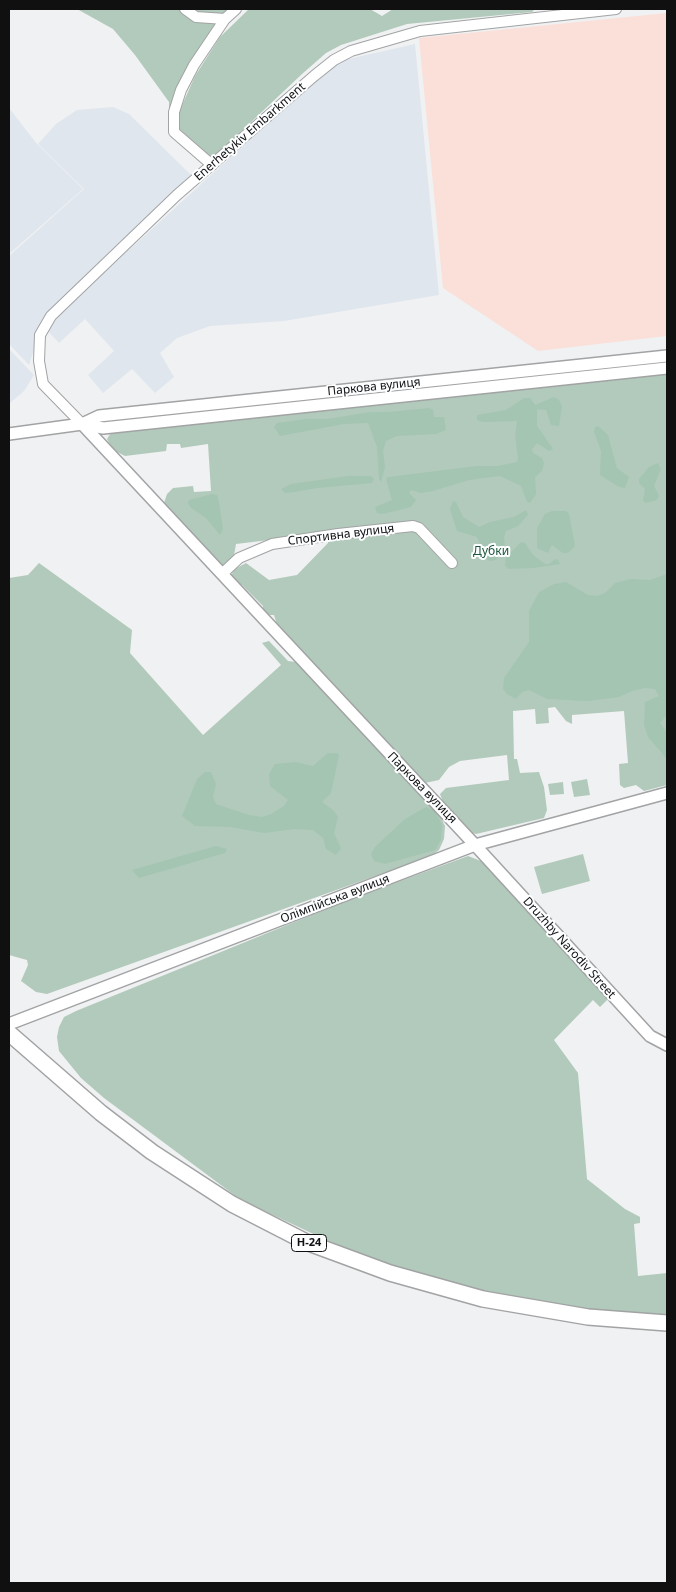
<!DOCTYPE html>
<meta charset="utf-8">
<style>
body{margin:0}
#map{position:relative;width:676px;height:1592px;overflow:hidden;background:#f0f1f2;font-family:"Noto Sans",sans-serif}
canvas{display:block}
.frame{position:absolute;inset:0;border:10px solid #101011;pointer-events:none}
</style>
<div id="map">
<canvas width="676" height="1592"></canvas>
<div class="frame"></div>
</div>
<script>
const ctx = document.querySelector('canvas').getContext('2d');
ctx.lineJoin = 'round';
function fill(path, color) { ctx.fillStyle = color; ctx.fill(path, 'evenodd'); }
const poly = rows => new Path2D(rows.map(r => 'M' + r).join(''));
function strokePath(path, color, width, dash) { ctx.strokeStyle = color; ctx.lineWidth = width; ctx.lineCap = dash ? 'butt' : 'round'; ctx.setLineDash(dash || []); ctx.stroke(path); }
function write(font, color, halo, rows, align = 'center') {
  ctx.font = font + ' "Noto Sans",sans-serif'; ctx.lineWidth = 4; ctx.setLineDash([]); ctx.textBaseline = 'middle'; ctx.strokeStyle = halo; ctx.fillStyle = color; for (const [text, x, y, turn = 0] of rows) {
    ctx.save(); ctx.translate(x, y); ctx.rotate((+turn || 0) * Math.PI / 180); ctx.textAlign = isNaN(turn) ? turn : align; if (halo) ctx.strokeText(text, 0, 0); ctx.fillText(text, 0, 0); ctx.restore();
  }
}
fill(poly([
 [415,44,439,295,284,321,210,326,177,338,160,353,174,377,155,393,132,369,103,393,88,375,114,351,85,319,59,343,46,329,63,310,335,62],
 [113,107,129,114,192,176,109,252,44,317,29,365,9,344,9,256,84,189,38,144,56,124,77,110],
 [9,108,37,144,83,189,9,254],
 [9,349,34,375,24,391,9,404]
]), '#e0e6ee');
fill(poly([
 [667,13,667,336,538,351,443,288,419,38]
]), '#fae0d9');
fill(poly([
 [77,9,236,9,221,24,169,113,169,102,135,55,113,29],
 [249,9,370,9,382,16,393,9,535,9,532,12,407,24,341,45,326,53,302,74,211,160,178,131,180,110,195,76,220,37],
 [667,362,667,365,103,423,103,420],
 [667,373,667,785,644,791,636,785,624,788,620,785,619,764,628,763,624,711,572,715,572,724,566,721,555,707,548,708,549,723,536,724,535,709,513,711,514,759,517,759,520,773,539,772,544,787,547,810,544,818,476,834,472,833,443,802,440,794,446,788,509,780,507,755,460,761,449,767,439,780,425,783,278,628,274,615,267,615,263,611,263,606,242,585,235,584,231,579,233,570,246,563,269,580,297,575,328,543,328,533,236,544,233,561,221,567,164,503,167,494,173,488,193,486,194,492,211,491,208,444,181,448,180,444,167,444,166,451,125,456,113,450,107,439,112,431],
 [39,563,132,630,130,653,203,735,281,665,262,643,269,641,288,661,296,662,440,816,445,826,444,839,439,850,431,856,47,994,36,992,21,981,28,965,27,960,9,955,9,578,28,575],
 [587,779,590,795,574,797,571,782],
 [563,782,564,794,550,795,548,784],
 [583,854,590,881,542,894,534,867],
 [468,856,481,861,609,998,600,1007,593,1000,554,1040,578,1073,587,1179,625,1209,640,1217,640,1223,634,1224,638,1276,667,1273,667,1319,600,1315,501,1295,432,1279,366,1257,322,1238,241,1200,104,1098,81,1078,59,1051,57,1037,59,1027,64,1017,76,1011,346,901]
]), '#b2cabb');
fill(poly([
 [554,397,559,400,562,406,559,426,551,425,546,410,537,409,537,426,553,449,549,451,537,443,532,449,533,453,542,458,544,463,542,471,535,477,536,494,530,503,527,502,521,486,500,476,469,480,433,491,421,493,411,490,409,493,416,500,411,507,383,514,377,513,375,507,392,500,386,479,388,477,477,466,498,466,517,462,518,458,515,435,517,421,483,422,477,420,477,415,506,410,524,398,530,398,535,405],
 [429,408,433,410,434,417,444,417,446,430,436,434,397,436,386,441,383,451,385,467,381,482,379,479,377,447,368,423,344,424,280,436,274,427,277,423,306,419,327,419,370,412,388,412],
 [598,426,608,435,617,468,629,477,625,488,619,487,600,475,601,451,594,432,595,427],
 [658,463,661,469,654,486,659,496,657,500,645,503,643,500,645,489,639,483,639,479,649,467],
 [348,476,371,476,374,479,372,483,317,488,295,492,285,493,281,489,291,484],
 [212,494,217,495,219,502,223,529,220,535,206,518,191,508,188,503,189,500],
 [453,501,456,502,463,517,479,527,490,522,514,517,526,510,528,515,518,526,506,531,504,537,505,547,496,560,490,561,486,559,477,537,457,531,450,509],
 [552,511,566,511,569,514,575,546,568,553,563,553,552,545,548,553,537,548,537,528,545,514],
 [521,542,525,543,533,555,545,564,549,564,555,559,558,560,560,564,534,568,508,569,505,565,506,557],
 [667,574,667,715,660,723,667,733,667,759,648,737,644,725,645,702,659,696,655,689,645,688,632,691,619,697,588,701,547,699,529,690,522,692,516,699,507,694,503,689,504,678,529,642,529,611,539,592,554,584,566,582,588,595,597,596,605,593,615,583,631,579,650,580],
 [328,753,337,753,339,755,331,793,322,802,333,810,338,817,334,833,341,848,336,855,326,849,323,838,313,830,294,829,264,833,230,827,195,826,182,816,197,779,205,772,211,772,216,784,213,797,216,804,249,815,262,817,271,814,284,806,288,800,270,786,269,774,275,764,296,762,313,766],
 [426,807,435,811,442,825,441,840,435,850,385,864,374,861,371,854,375,847,405,819],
 [216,846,227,849,225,853,139,878,132,870]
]), '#a4c5b1');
const minor = poly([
 [185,9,196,17,225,19],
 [212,165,174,132,174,112,181,90,194,65,225,19,236,9],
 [82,424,43,384,39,361,40,335,51,316,177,195,314,76,334,60,351,51,420,31,616,9],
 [223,573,239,558,272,544,338,534,413,526,419,528,452,563]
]);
const tertiary = poly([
 [82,424,475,845,650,1036,667,1045],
 [82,424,99,416,667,356],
 [9,434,82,424,103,428,667,368],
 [9,1024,475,845,667,793]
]);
const primary = poly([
 [9,1033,101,1113,152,1152,232,1204,306,1242,390,1273,483,1299,588,1317,667,1323]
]);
strokePath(minor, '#a2a3a4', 12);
strokePath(tertiary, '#a2a3a4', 14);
strokePath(primary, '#a2a3a4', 18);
strokePath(minor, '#fff', 10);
strokePath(tertiary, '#fff', 11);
strokePath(primary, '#fff', 15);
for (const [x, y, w] of [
 [309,1243,35]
]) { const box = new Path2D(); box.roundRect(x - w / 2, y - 8.5, w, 17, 4); ctx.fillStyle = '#fdfeff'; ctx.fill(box); strokePath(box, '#101011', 1); }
write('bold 11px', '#101011', null, [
 ["Н-24",309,1243]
]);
write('12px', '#101011', '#fdfeff', [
 ["Enerhetykiv Embarkment",250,132,-41],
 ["Паркова вулиця",374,387,-6],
 ["Спортивна вулиця",341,535,-7],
 ["Паркова вулиця",422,788,46],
 ["Олімпійська вулиця",335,899,-21],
 ["Druzhby Narodiv Street",569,948,48]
]);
write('12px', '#1d563a', '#fdfeff', [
 ["Дубки",491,552]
]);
</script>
